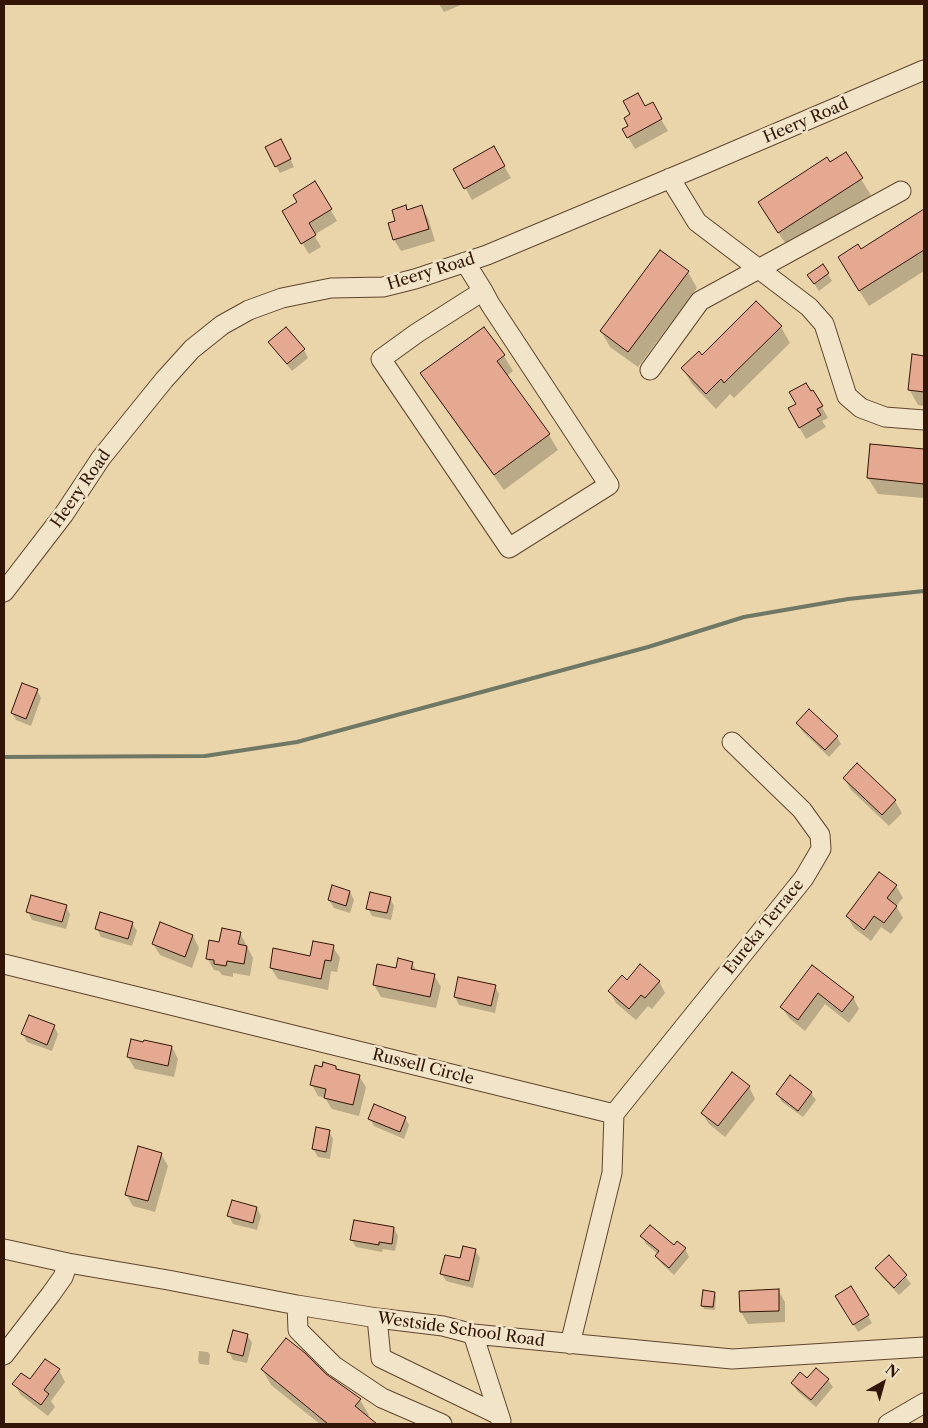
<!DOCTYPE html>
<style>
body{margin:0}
#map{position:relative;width:928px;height:1428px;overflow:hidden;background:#ead5aa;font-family:"Libre Caslon Text",serif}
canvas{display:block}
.frame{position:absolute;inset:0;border:5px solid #321504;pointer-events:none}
.north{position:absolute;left:858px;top:1358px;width:50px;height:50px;-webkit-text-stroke:4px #f1e4c8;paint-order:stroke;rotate:38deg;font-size:14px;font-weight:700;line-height:20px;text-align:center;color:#321504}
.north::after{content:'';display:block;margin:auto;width:18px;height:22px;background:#321504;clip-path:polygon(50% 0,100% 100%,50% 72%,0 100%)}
</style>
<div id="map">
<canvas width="928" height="1428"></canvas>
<div class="frame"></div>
<div class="north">N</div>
</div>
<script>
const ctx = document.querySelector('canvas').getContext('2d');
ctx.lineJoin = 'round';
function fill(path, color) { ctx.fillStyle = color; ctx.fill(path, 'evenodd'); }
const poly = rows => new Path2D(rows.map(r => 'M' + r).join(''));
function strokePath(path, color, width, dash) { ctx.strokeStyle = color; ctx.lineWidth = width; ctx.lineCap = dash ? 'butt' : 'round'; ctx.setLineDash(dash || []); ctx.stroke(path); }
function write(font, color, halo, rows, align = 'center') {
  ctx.font = font + ' "Libre Caslon Text",serif'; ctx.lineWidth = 5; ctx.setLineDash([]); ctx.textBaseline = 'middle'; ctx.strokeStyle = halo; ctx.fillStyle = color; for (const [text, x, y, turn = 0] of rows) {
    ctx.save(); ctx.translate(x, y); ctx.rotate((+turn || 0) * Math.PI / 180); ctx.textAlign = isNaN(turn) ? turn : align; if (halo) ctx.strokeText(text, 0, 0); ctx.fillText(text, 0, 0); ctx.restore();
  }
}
fill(poly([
 [439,4,461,4,461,5,444,12],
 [652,104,668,131,635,149,624,130,630,127,645,107],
 [493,147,511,178,472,200,455,169],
 [285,148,294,167,280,173,276,166],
 [845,154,871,195,788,247,768,218,830,164],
 [315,183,337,221,314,235,321,247,309,254,283,212,298,202],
 [405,207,408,211,421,207,428,218,435,241,401,251,394,240,390,224,397,222],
 [924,210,924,271,869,306,848,273,861,250],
 [688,272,697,288,638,367,610,347,601,331],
 [828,274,832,281,819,291,809,276],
 [781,327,790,343,734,398,730,394,716,409,692,384,683,369,702,356],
 [286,329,304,350,308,358,292,371,274,349],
 [913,355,924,357,924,406,918,405,909,389],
 [504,356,513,371,507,376,549,435,558,450,504,490,431,389,422,374],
 [813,391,828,418,822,421,826,427,806,439,789,409,797,404],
 [871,445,924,450,924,498,878,494,868,478],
 [37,690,41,698,31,726,16,720,12,713],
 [797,723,837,737,841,744,829,757,802,731],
 [858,765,895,801,902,813,889,826,851,790,844,778],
 [896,886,903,898,896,906,903,918,891,934,881,927,871,941,854,928,847,916],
 [350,892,354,900,350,913,334,908,329,900],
 [390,898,394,906,391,920,372,916,368,908],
 [66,906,70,914,66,929,32,920,28,912],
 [132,923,137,931,132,946,101,937,97,929],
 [161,924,193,936,199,948,192,968,160,955,153,944],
 [240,933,253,958,250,976,233,973,233,977,222,975,219,971,214,970,207,958,220,943],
 [333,947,340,958,337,972,331,971,328,990,278,979,271,968,311,957],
 [412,963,417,972,434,975,441,987,436,1008,381,997,374,985,397,970],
 [813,967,853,997,859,1009,849,1023,825,1004,805,1031,789,1018,782,1007],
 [659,981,665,993,652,1009,648,1006,636,1020,616,1003,610,992,628,982],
 [495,986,499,994,495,1013,459,1005,455,997],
 [54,1026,58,1034,52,1051,27,1042,23,1034],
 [172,1047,178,1059,174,1077,135,1069,128,1057],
 [335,1067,338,1071,359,1076,366,1087,359,1116,332,1109,325,1098,318,1096,312,1085,322,1068],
 [749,1087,755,1099,725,1137,709,1124,702,1113],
 [811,1093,816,1100,803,1117,782,1102,777,1094],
 [405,1118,409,1125,404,1139,374,1126,370,1119],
 [329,1131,333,1139,330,1159,318,1157,313,1149],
 [161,1154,168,1166,155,1212,133,1206,126,1194],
 [257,1208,261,1216,257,1230,233,1224,229,1216],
 [394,1228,398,1236,395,1251,383,1249,382,1252,356,1247,351,1239],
 [642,1236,685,1249,689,1257,674,1275,661,1263,657,1256,658,1254,646,1244],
 [475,1250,480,1258,473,1288,446,1281,442,1274],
 [877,1268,902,1272,911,1284,899,1295,881,1276],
 [851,1288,872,1323,858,1332,837,1296],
 [778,1290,785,1302,785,1322,748,1324,741,1312,741,1292],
 [714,1293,716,1296,715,1310,704,1309,702,1306],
 [247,1335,252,1343,247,1363,233,1360,229,1352],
 [199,1351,208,1352,210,1355,209,1365,200,1364,198,1361],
 [262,1369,325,1375,360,1400,369,1415,367,1417,375,1424,320,1424,271,1385],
 [59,1370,65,1382,51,1401,55,1407,48,1416,21,1395,14,1384,30,1381],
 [808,1380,828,1380,833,1387,816,1407,797,1391,793,1383]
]), '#0003');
strokePath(poly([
 [4,757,205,756,297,742,648,647,744,617,848,599,924,591]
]), '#6f7765', 4);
const building = poly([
 [638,93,645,106,653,102,662,119,627,138,622,129,628,126,624,118,630,114,623,101,638,93],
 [281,139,291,159,275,167,265,147,281,139],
 [494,146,505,166,464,189,453,169,494,146],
 [846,152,863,178,778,233,758,202,827,157,830,162,846,152],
 [315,181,332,209,309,223,316,235,301,244,282,211,297,202,293,195,315,181],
 [406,205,407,210,422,205,429,229,393,240,388,223,395,221,392,210,406,205],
 [924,209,924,250,859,291,838,257,858,244,861,249,924,209],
 [660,250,689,271,628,352,600,331,660,250],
 [823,264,829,273,814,284,807,275,823,264],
 [756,301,782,326,724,383,721,379,706,394,681,368,699,351,702,355,756,301],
 [286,327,305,349,287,364,268,342,286,327],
 [484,327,505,355,497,361,550,434,494,475,420,373,484,327],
 [912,354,924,356,924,392,908,390,912,354],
 [806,383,811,391,813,390,823,406,817,409,821,415,799,428,788,408,796,404,789,392,806,383],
 [870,444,924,449,924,484,867,478,870,444],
 [22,683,38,689,26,719,11,713,22,683],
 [809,709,838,736,825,750,796,723,809,709],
 [857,763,896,800,882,815,843,778,857,763],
 [879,872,897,885,887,898,897,906,884,923,874,916,864,930,846,916,879,872],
 [332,885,350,891,346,906,328,900,332,885],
 [370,892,391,897,387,913,366,909,370,892],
 [31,895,67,905,62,922,26,912,31,895],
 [100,912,133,922,128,939,95,929,100,912],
 [160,922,193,935,185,957,152,944,160,922],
 [222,928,241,932,238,944,247,946,244,964,227,961,226,966,214,964,214,960,206,959,209,940,219,942,222,928],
 [313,941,334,945,331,961,325,960,321,979,270,968,273,948,310,956,313,941],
 [398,958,413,962,411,969,435,974,430,997,373,985,377,964,396,968,398,958],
 [640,964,660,981,645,998,641,995,629,1009,608,991,622,975,627,980,640,964],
 [812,965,854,997,842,1012,818,993,798,1020,780,1007,812,965],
 [458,977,496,985,491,1006,454,997,458,977],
 [29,1015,55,1025,47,1045,21,1034,29,1015],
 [131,1039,143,1042,144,1040,172,1046,168,1066,127,1057,131,1039],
 [323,1062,336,1066,336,1069,360,1075,353,1105,324,1098,326,1089,310,1085,315,1065,322,1067,323,1062],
 [732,1072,750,1086,718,1126,701,1113,732,1072],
 [790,1075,812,1092,798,1111,776,1094,790,1075],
 [374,1104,406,1117,400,1132,368,1119,374,1104],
 [316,1127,330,1130,326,1152,312,1149,316,1127],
 [138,1146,162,1153,148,1201,125,1195,138,1146],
 [232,1200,257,1207,253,1223,227,1216,232,1200],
 [354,1220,394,1227,392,1244,379,1242,379,1245,350,1240,354,1220],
 [650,1225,674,1245,677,1241,686,1248,669,1268,655,1256,659,1251,640,1236,650,1225],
 [463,1246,476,1249,469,1281,440,1274,445,1255,460,1258,463,1246],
 [889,1255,907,1275,894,1288,875,1268,889,1255],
 [851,1286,869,1315,853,1325,835,1296,851,1286],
 [779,1289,779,1311,740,1312,739,1291,779,1289],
 [703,1290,715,1292,713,1307,701,1306,703,1290],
 [233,1330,248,1334,243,1356,227,1352,233,1330],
 [286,1338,305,1353,326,1374,361,1399,355,1406,377,1424,328,1424,261,1369,286,1338],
 [45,1359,60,1369,44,1390,49,1394,41,1405,12,1384,21,1373,30,1379,45,1359],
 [816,1368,829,1379,811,1400,791,1383,800,1372,807,1378,816,1368]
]);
fill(building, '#e5a890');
strokePath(building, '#321504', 1);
const minor = poly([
 [670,178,697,222,809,307,824,324,847,396,861,408,885,417,924,420],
 [465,262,483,291,490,304,609,485,509,548,381,359,417,333,483,291],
 [650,370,700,301,901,191],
 [4,592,64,514,101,458,164,380,192,349,222,325,249,310,282,298,331,288,383,287,415,279,487,255,702,165,924,70],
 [4,964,614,1114],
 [614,1114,804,878,821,849,820,835,802,810,732,742],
 [4,1249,68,1263,168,1280,297,1305,377,1318,443,1326,473,1334,732,1359,924,1347],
 [297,1305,298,1330,334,1366,382,1398,442,1424],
 [377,1318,381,1358,499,1415],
 [473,1334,501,1421],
 [570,1344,612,1173,614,1114],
 [4,1355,51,1294,63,1277,68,1263],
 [888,1424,924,1403]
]);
strokePath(minor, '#60452e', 21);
strokePath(minor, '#f1e4c8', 19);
write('16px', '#321504', '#f1e4c8', [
 ["Heery Road",806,121,-23],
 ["Heery Road",431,272,-17],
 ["Heery Road",81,489,-55],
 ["Eureka Terrace",764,927,-51],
 ["Russell Circle",423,1067,14],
 ["Westside School Road",461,1330,8]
]);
</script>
